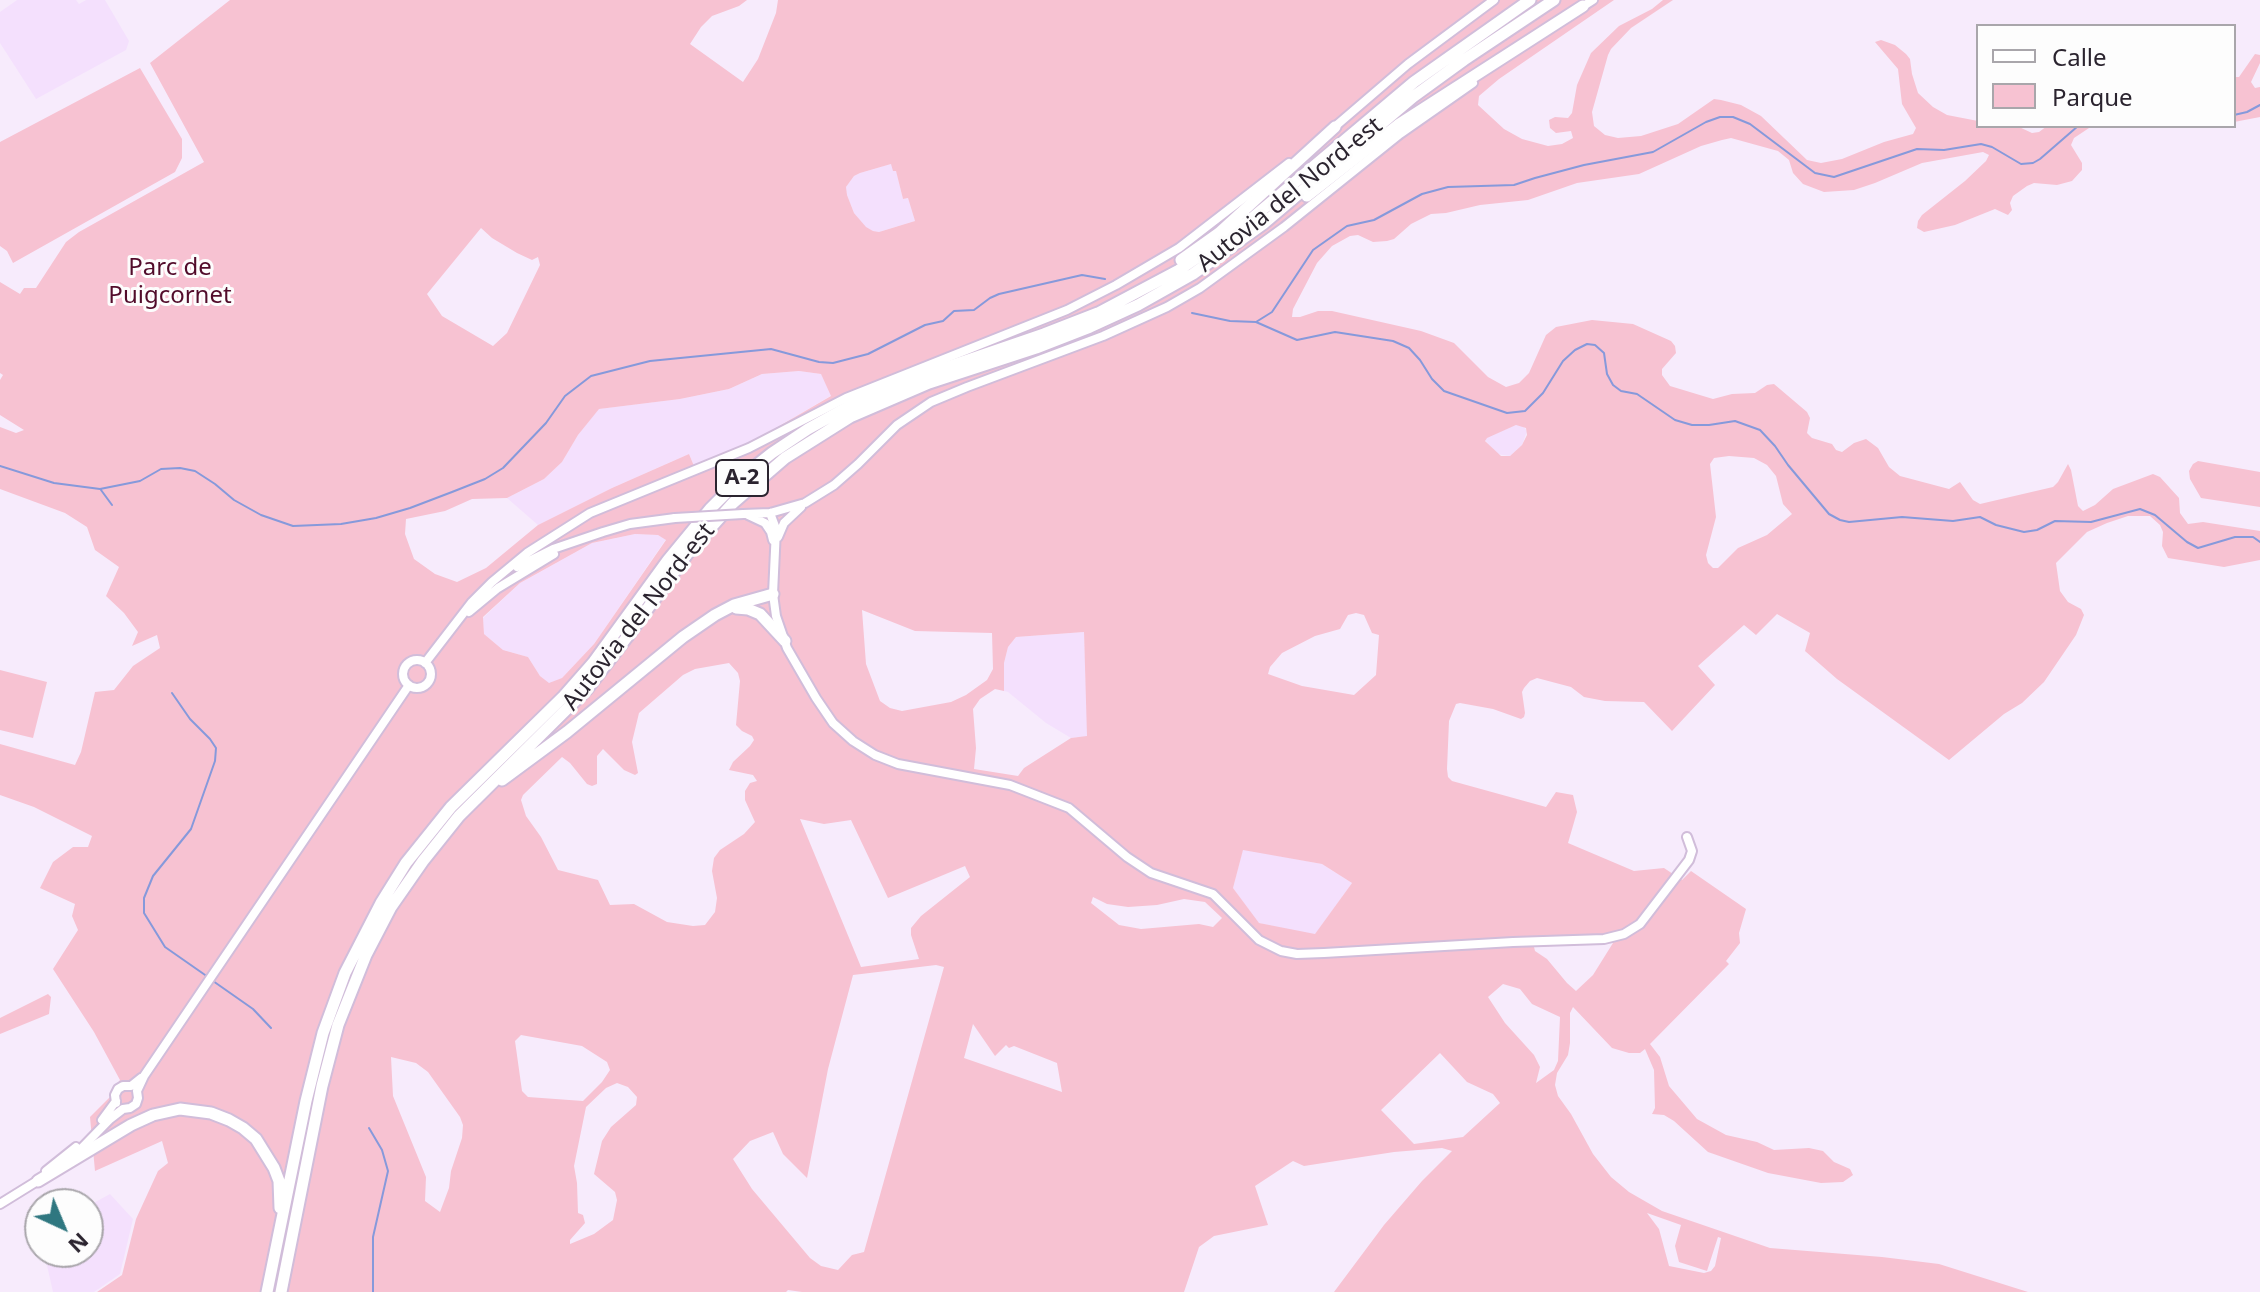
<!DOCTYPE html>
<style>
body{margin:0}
#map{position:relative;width:2260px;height:1292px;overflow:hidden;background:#f7ebfc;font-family:"Noto Sans",sans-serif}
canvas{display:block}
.legend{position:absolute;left:1976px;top:24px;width:260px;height:104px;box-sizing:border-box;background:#fdfdfd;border:2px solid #a9a6ab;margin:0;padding:10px 14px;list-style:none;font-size:24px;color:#2b242f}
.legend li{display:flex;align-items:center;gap:16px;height:40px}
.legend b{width:40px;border:2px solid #a9a6ab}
.north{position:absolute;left:24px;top:1188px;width:80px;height:80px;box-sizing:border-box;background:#fdfdfd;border:2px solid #a9a6ab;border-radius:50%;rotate:136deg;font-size:22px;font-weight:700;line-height:32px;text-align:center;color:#2b242f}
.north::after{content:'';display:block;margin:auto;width:28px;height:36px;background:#2f7780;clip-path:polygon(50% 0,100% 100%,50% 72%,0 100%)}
</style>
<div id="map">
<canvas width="2260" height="1292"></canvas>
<ul class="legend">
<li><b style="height:10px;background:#fff"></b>Calle</li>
<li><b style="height:22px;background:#f7c2d2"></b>Parque</li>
</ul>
<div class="north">N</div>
</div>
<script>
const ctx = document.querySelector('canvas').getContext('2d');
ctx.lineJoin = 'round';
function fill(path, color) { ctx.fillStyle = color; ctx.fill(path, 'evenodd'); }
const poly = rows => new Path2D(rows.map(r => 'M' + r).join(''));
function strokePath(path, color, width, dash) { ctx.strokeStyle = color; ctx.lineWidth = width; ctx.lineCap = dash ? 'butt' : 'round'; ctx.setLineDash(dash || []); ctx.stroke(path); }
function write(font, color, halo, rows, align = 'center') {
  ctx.font = font + ' "Noto Sans",sans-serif'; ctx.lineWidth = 6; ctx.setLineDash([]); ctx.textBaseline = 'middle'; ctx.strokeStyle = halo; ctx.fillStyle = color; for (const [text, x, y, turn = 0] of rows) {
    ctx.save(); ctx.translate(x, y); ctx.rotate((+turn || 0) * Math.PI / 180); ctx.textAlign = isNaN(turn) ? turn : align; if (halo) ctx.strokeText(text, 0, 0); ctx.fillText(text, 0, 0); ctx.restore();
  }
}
fill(poly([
 [17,0,76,0,79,4,86,0,105,0,129,41,126,50,36,99,0,43,0,12],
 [891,164,896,170,903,199,908,198,915,221,879,232,873,231,866,228,854,213,847,195,846,187,854,176,860,173],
 [799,371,821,374,832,395,745,446,694,466,689,454,612,488,538,525,507,498,544,479,562,462,578,435,598,409,680,399,729,389,762,374],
 [1516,425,1523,426,1527,431,1522,445,1510,456,1497,454,1485,440,1487,437],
 [635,534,658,535,666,539,594,644,562,678,549,684,540,676,528,657,503,650,484,634,483,618,520,583,592,543],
 [1084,632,1088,737,1071,738,1046,723,1008,692,1004,691,1004,663,1008,647,1016,637],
 [1243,849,1322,864,1352,883,1315,935,1258,923,1233,888],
 [110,1194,133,1219,120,1274,94,1292,53,1292,44,1252,88,1252,88,1206]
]), '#f4e0fd');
fill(poly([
 [230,0,747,0,739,6,712,16,701,27,690,44,743,82,758,59,776,13,778,0,1614,0,1499,79,1479,96,1478,105,1504,129,1522,139,1548,146,1562,144,1573,138,1571,131,1556,133,1550,128,1549,120,1555,117,1568,118,1572,113,1577,85,1591,53,1619,26,1652,9,1663,0,1673,0,1631,28,1611,49,1608,55,1592,112,1594,126,1605,135,1618,138,1641,136,1678,124,1714,99,1721,100,1741,105,1761,116,1807,160,1821,163,1842,159,1884,142,1913,134,1916,128,1902,104,1898,69,1875,42,1881,40,1895,45,1906,54,1910,59,1912,74,1918,93,1933,107,1947,115,1978,121,1978,126,2017,126,2032,133,2039,132,2047,126,2092,126,2074,138,2071,145,2082,163,2082,170,2072,181,2057,185,2034,183,2027,186,2013,196,2010,203,2012,210,2008,215,1995,209,1955,225,1924,232,1917,228,1918,221,1922,215,1965,181,1986,161,1989,155,1983,152,1922,163,1875,183,1854,190,1824,192,1803,184,1793,173,1789,160,1778,151,1731,138,1722,140,1701,146,1639,174,1577,183,1528,200,1480,205,1446,213,1431,214,1411,224,1394,239,1387,241,1373,242,1358,235,1350,236,1332,246,1317,263,1293,309,1292,317,1300,317,1318,311,1332,311,1421,331,1454,343,1488,377,1506,387,1519,383,1529,373,1546,335,1556,327,1592,320,1633,324,1671,341,1675,346,1676,353,1662,369,1662,375,1670,386,1713,399,1732,394,1755,393,1767,385,1774,384,1807,412,1810,418,1807,433,1812,438,1832,444,1836,450,1842,452,1854,443,1866,439,1878,448,1889,467,1900,476,1949,489,1960,482,1973,500,1980,504,2053,487,2058,482,2068,464,2071,470,2078,506,2083,511,2095,505,2113,489,2153,474,2160,477,2179,498,2180,513,2188,524,2203,522,2260,531,2260,560,2224,567,2168,558,2162,546,2163,532,2160,525,2150,516,2128,516,2107,523,2087,532,2056,563,2060,591,2068,602,2081,609,2084,615,2076,635,2044,682,2022,703,2004,714,1949,760,1837,679,1805,651,1810,633,1777,614,1756,635,1744,625,1698,666,1715,685,1672,731,1644,702,1605,701,1584,697,1571,687,1537,678,1530,681,1524,688,1522,692,1525,713,1524,717,1521,719,1493,709,1460,703,1456,704,1449,721,1447,769,1448,777,1452,781,1546,807,1556,792,1573,795,1577,812,1568,843,1634,871,1664,868,1682,880,1691,871,1746,909,1739,933,1740,943,1726,961,1729,964,1650,1044,1660,1057,1669,1086,1697,1119,1726,1135,1757,1142,1774,1150,1809,1148,1823,1151,1834,1162,1850,1169,1853,1175,1843,1182,1821,1183,1768,1173,1708,1152,1674,1121,1664,1115,1652,1114,1655,1108,1654,1070,1645,1049,1640,1053,1629,1053,1612,1048,1573,1007,1570,1013,1570,1043,1568,1055,1557,1073,1555,1085,1558,1096,1571,1114,1593,1154,1611,1177,1629,1192,1662,1211,1770,1248,1882,1257,1939,1264,2028,1292,1334,1292,1384,1225,1422,1181,1452,1151,1442,1148,1394,1152,1304,1166,1293,1161,1255,1186,1268,1225,1214,1236,1199,1247,1184,1292,802,1292,788,1290,786,1292,97,1292,122,1275,136,1219,158,1171,168,1163,162,1141,95,1171,90,1117,110,1097,111,1092,120,1080,94,1032,53,969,78,930,72,916,75,904,40,888,53,862,73,847,88,847,92,836,34,807,0,795,0,744,75,765,81,752,95,692,114,690,133,666,160,648,157,635,132,646,138,632,124,613,106,596,119,567,95,550,87,527,65,513,0,489,0,427,16,433,24,430,0,415,0,380,3,375,0,373,0,282,20,294,24,288,36,288,66,242,79,232,204,162,150,63],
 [891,164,893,171,896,171,903,199,908,198,915,221,879,232,873,231,866,227,854,213,847,195,846,187,854,176,860,173],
 [481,228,492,238,517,253,532,260,538,257,540,265,507,333,493,346,442,316,427,294],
 [799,371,821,374,831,396,745,446,694,466,689,454,612,488,538,525,486,568,457,582,435,574,414,559,405,534,406,519,445,511,472,499,507,498,544,479,562,462,578,435,599,409,680,399,729,389,762,374],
 [1516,425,1526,428,1527,435,1522,445,1510,456,1501,456,1485,441,1487,438],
 [1729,456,1754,458,1767,465,1776,476,1783,504,1792,514,1767,535,1738,548,1718,568,1713,568,1708,563,1706,555,1716,517,1710,464,1714,458],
 [635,534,658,535,666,540,594,644,562,678,549,683,540,676,528,657,503,650,484,634,483,617,520,583,592,543],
 [862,610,915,631,992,633,993,669,987,680,966,695,951,702,902,711,890,708,880,701,866,664],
 [1356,613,1364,615,1372,633,1379,635,1376,675,1354,695,1302,686,1268,674,1270,667,1282,653,1315,636,1340,629,1348,615],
 [1084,632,1087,736,1071,738,1024,768,1018,776,974,769,976,748,973,709,980,699,995,689,1004,691,1004,663,1008,647,1016,637],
 [729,663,738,673,740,681,736,725,742,731,752,736,754,740,750,746,733,762,729,770,753,775,757,781,750,783,745,791,745,800,755,822,744,834,720,850,714,858,712,871,717,898,715,912,705,925,693,926,667,922,634,904,610,905,598,880,558,870,541,837,526,816,521,800,523,795,562,757,570,763,587,784,592,786,597,784,597,756,603,749,624,770,635,775,638,773,632,742,639,713,683,675,695,669],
 [800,819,824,824,851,820,888,898,965,866,970,877,921,916,911,928,911,935,919,959,861,967],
 [1243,850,1322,864,1352,883,1315,934,1259,923,1233,888],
 [1093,897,1107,904,1128,907,1157,905,1184,899,1205,902,1222,918,1213,927,1199,924,1141,929,1119,925,1091,903],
 [1613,943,1593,975,1576,991,1567,983,1547,959,1535,951,1534,947],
 [936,965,944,967,864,1252,852,1255,838,1270,821,1266,810,1258,752,1189,733,1159,750,1141,773,1132,783,1154,807,1178,828,1069,853,975],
 [1503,984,1520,989,1532,1004,1560,1017,1558,1061,1554,1070,1536,1083,1540,1067,1534,1055,1505,1023,1488,997],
 [973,1024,995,1056,1006,1045,1009,1048,1014,1046,1057,1063,1062,1092,964,1058],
 [521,1035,582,1046,607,1062,610,1070,602,1082,583,1101,528,1097,522,1091,515,1041],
 [1440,1053,1467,1082,1493,1094,1500,1103,1463,1137,1414,1144,1381,1110],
 [391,1057,416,1063,428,1072,460,1117,463,1125,462,1138,451,1171,449,1188,440,1212,425,1201,426,1177,393,1096],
 [617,1083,628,1087,637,1097,636,1105,611,1127,602,1141,594,1174,615,1192,617,1200,613,1220,594,1234,570,1244,570,1240,585,1223,583,1215,578,1213,577,1183,574,1166,586,1107,606,1088],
 [1647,1213,1681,1225,1675,1246,1679,1262,1707,1271,1718,1237,1721,1238,1715,1266,1711,1271,1704,1273,1669,1266,1659,1229],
 [2255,54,2260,55,2260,63,2251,82,2255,88,2260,87,2260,117,2234,122,2234,77,2239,77],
 [140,68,182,139,182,158,175,172,13,263,7,251,0,246,0,142],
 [2198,461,2260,472,2260,507,2201,498,2190,479,2189,471,2193,464],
 [0,670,47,682,33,738,0,730],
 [48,994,51,997,49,1014,0,1034,0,1018]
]), '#f7c2d2');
strokePath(poly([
 [2234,115,2247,112,2260,105],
 [1192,313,1230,321,1256,322,1297,340,1335,332,1393,341,1409,348,1420,360,1432,379,1444,391,1507,413,1525,411,1543,393,1563,361,1575,350,1587,344,1595,345,1604,353,1607,374,1613,385,1621,391,1637,394,1675,420,1692,425,1709,425,1735,421,1760,430,1775,446,1788,465,1829,514,1840,520,1849,522,1902,517,1953,521,1980,517,1996,525,2024,532,2037,530,2055,521,2091,522,2140,509,2155,515,2187,542,2198,548,2235,537,2253,537,2260,542],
 [1256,322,1272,312,1313,250,1347,226,1374,220,1422,194,1448,187,1514,185,1535,178,1584,165,1653,152,1706,122,1720,117,1733,117,1750,124,1815,173,1834,177,1917,149,1944,150,1981,144,1992,147,2021,164,2033,163,2040,159,2078,126],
 [0,466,54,483,100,489,140,481,161,469,180,468,195,471,215,484,234,500,261,515,293,526,341,524,376,518,410,508,452,492,485,479,503,468,546,423,565,396,591,376,650,361,771,349,819,362,833,363,868,354,925,325,943,321,954,311,974,310,990,298,999,294,1082,275,1105,279],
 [101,490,112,505],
 [172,693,190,719,210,739,216,748,215,761,191,829,153,876,144,898,144,913,165,947,208,977],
 [213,981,253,1009,271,1028],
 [369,1128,382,1150,388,1171,373,1237,373,1292]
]), '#8699db', 2);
const tertiary = poly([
 [1579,9,1593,0],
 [1331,130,1408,64,1494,0],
 [770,513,776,529,773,594,776,616,787,648,816,698,833,723,853,741,875,755,898,764,1010,785,1069,808,1127,857,1151,873,1213,894,1259,940,1281,951,1297,954,1324,953,1513,942,1604,939,1624,934,1640,924,1689,860,1692,851,1687,837],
 [743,514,770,513,805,503,834,485,858,464,897,425,931,402,967,387,1103,336,1167,307,1200,288,1284,227,1400,134,1473,83],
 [748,515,765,523,771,532,773,540],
 [778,537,784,523,801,507],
 [517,567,553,549,603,532,630,524,675,518],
 [469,612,498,588,554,554],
 '403 674a14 14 0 1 1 28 0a14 14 0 1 1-28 0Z',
 [425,663,472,602,492,582,527,553,590,513,749,448,846,398,1067,310,1116,285,1179,248,1289,163],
 [116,1103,115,1095,118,1089,123,1086,131,1086,141,1078],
 [102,1120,116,1101],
 [76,1154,110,1119,123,1109,130,1108,136,1104,138,1098,137,1091,144,1076,409,685],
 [46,1171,76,1147],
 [0,1204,42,1178]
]);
const motorway = poly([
 [1307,196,1398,125,1583,6],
 [1181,260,1219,233,1335,127],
 [736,608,748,609,760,614,785,641],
 [502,780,567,732,683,637,715,615,734,605,773,594],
 [38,1181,131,1125,153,1115,180,1109,211,1113,229,1120,243,1128,256,1139,274,1168,279,1181,280,1208],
 [267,1292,306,1101,323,1033,345,973,381,903,406,863,451,807,564,696,593,663,668,560,710,509,743,476,772,453,808,429,853,404,907,381,1044,334,1098,313,1179,270,1244,225,1414,82,1530,0],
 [281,1292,322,1086,338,1025,366,955,391,907,423,861,459,816,587,689,627,637,687,554,733,503,785,458,850,417,929,383,1036,348,1090,327,1138,305,1193,274,1263,224,1413,97,1464,60,1554,0]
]);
strokePath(tertiary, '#d1bdda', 12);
strokePath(motorway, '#d1bdda', 15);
strokePath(tertiary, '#fff', 8);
strokePath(motorway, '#fff', 11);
const tertiaryBridge = poly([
 [675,518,743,514]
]);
strokePath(tertiaryBridge, '#d1bdda', 12, []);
strokePath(tertiaryBridge, '#fff', 8);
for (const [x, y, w] of [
 [742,478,52]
]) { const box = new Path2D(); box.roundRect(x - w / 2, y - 18, w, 36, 6); ctx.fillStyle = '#fdfdfd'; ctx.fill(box); strokePath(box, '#2b242f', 2); }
write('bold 22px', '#2b242f', null, [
 ["A-2",742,478]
]);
write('24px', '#2b242f', '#fdfdfd', [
 ["Autovia del Nord-est",1290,195,-39],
 ["Autovia del Nord-est",639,617,-52]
]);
write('24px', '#520c2b', '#fdfdfd', [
 ["Parc de",170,268],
 ["Puigcornet",170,296]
]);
</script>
